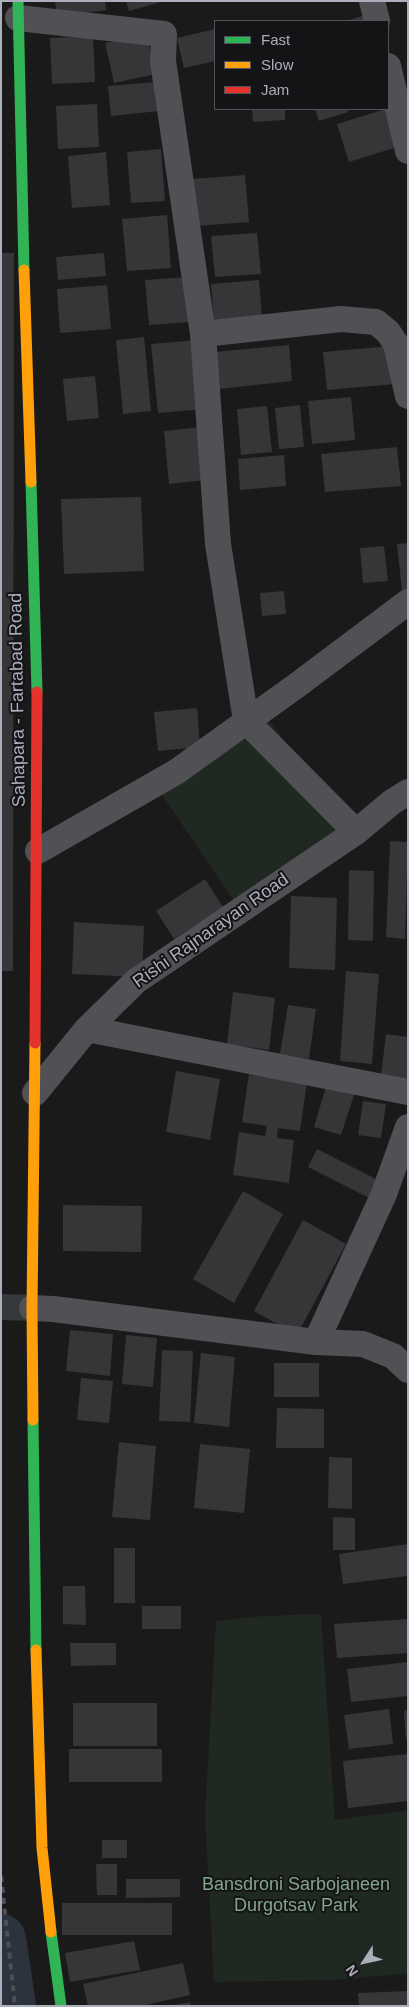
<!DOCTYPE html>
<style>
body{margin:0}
#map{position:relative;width:409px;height:2007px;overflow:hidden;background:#1a1a1a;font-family:Arial,sans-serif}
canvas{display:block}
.frame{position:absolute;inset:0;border:2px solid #abaebb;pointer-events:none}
.legend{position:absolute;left:214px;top:20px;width:175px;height:90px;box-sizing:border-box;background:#141417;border:1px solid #505259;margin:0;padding:6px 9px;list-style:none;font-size:15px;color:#abaebb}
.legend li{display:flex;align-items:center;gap:10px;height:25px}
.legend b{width:25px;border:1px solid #505259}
.north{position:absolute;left:339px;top:1937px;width:50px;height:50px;-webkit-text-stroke:4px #141417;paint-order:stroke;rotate:235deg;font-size:14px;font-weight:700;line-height:20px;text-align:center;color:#abaebb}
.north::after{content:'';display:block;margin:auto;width:18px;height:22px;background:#abaebb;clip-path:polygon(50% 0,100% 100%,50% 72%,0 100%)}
</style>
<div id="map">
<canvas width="409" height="2007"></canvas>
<div class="frame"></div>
<ul class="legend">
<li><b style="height:6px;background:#30b455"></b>Fast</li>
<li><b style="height:6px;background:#ff9f0a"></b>Slow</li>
<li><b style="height:6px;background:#e5322d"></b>Jam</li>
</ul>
<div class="north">N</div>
</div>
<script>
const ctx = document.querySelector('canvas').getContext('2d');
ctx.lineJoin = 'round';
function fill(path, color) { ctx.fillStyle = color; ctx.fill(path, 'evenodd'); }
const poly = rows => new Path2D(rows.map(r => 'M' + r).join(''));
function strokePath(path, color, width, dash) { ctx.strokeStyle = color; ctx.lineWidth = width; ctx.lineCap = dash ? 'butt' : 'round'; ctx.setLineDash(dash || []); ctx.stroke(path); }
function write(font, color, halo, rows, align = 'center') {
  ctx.font = font + ' Arial,sans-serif'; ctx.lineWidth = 4; ctx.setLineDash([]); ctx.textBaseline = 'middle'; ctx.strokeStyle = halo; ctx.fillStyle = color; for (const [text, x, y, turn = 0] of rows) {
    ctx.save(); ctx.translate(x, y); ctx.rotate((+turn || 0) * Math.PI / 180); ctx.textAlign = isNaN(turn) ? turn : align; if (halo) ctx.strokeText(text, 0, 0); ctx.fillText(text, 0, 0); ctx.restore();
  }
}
fill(poly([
 [266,716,347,828,236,904,158,789],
 [321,1614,335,1820,408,1810,408,1973,336,1980,214,1982,205,1814,216,1621,263,1616]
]), '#202822');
strokePath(poly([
 [1,1939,11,2006]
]), '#2d333d', 50);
fill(poly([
 [55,1,105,1,106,10,57,17],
 [126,1,161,1,161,2,129,11],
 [365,15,367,21,346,21],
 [215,29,215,61,184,68,177,38],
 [146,34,156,74,114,83,105,43],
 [93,36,95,82,52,84,50,38],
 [156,82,159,111,111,116,108,86],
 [97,104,99,147,58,149,56,106],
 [252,109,285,109,285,120,253,122],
 [315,109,347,109,348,112,319,121],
 [386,109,400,146,349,162,337,124],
 [161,149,165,201,131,203,127,152],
 [106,152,110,205,72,208,68,156],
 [245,175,249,222,196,226,192,179],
 [167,215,171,268,127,271,122,219],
 [257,233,261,274,215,277,211,236],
 [1,253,14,253,13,971,1,971],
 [104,253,106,276,58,280,56,257],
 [188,277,191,322,149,325,145,280],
 [259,280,262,318,214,322,211,284],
 [107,285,111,329,60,333,57,289],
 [144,337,151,411,123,414,116,340],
 [198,340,205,409,158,413,151,344],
 [289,345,292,381,218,389,214,352],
 [391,346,395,384,327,390,323,352],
 [95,376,99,418,67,421,63,379],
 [351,397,355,440,312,444,308,401],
 [300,405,304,447,279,449,275,408],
 [267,406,272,452,241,455,237,409],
 [201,427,206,480,169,484,164,431],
 [397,447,401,486,325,492,321,454],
 [284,455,286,486,240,490,238,459],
 [141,497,144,571,64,574,61,499],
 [408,543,408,590,402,591,397,544],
 [384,546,388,581,363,583,360,548],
 [284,591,286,614,262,616,260,593],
 [197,708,200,747,158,751,154,712],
 [390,841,408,842,405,939,386,937],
 [349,870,374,871,373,941,348,940],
 [205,879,223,907,174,939,156,911],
 [291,896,337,898,335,970,289,968],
 [74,922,144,926,142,977,72,974],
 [346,971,379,974,372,1064,340,1061],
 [233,992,275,998,269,1050,227,1044],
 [288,1005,316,1009,309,1059,280,1054],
 [386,1034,408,1037,408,1080,381,1076],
 [176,1071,220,1079,210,1140,166,1132],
 [249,1074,307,1082,300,1131,278,1128,277,1138,294,1140,289,1183,233,1175,239,1132,265,1136,267,1126,242,1122],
 [327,1083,355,1092,341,1135,314,1127],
 [363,1101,386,1104,381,1138,358,1135],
 [317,1149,382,1182,373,1200,308,1167],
 [243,1191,283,1214,234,1303,193,1279],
 [63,1205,142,1206,141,1252,63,1251],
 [303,1220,346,1244,297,1335,254,1311],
 [70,1330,113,1334,110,1376,66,1371],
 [126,1335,157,1338,153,1387,122,1384],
 [162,1350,193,1351,190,1422,159,1421],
 [201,1353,235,1357,229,1427,194,1423],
 [274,1363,319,1363,319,1397,274,1397],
 [81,1378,113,1381,109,1423,77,1420],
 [277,1408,324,1409,324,1448,276,1448],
 [119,1442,156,1446,150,1520,112,1517],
 [200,1444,250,1449,244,1513,194,1508],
 [329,1457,352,1458,352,1509,328,1508],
 [333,1517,355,1518,355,1550,333,1550],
 [408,1544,408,1576,343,1584,339,1554],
 [114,1548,135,1548,135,1603,114,1603],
 [63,1586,85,1586,86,1625,63,1624],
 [142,1606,181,1606,181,1629,142,1629],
 [408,1619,408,1653,337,1658,334,1624],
 [70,1643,116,1643,116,1665,71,1666],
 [408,1662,408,1696,351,1702,347,1669],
 [73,1703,157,1703,157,1746,73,1746],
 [389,1709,393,1744,349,1749,344,1715],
 [408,1710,408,1739,406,1739,404,1711],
 [69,1749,162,1749,162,1782,69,1782],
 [408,1754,408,1801,348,1808,343,1761],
 [102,1840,127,1840,127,1858,102,1858],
 [96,1864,117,1864,117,1895,97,1895],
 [126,1879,180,1879,180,1897,126,1898],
 [62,1903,172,1903,172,1935,62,1935],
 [134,1941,140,1970,70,1982,65,1953],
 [183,1963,190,1995,141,2006,88,2006,83,1984],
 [408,1991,408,2006,359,2006,358,1993],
 [190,2002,191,2006,174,2006,174,2005]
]), '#363638');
strokePath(poly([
 [1,1307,32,1308]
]), '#37383a', 26, [26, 13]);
strokePath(poly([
 [372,1,377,21],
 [18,18,164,34,163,61,203,334,218,544,246,721,356,832],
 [388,66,408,151],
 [203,334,341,319,376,322,388,332,396,344,408,396],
 [38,851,176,772,296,686,408,602],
 [87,1029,408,1092],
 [35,1093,87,1029,136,981,356,832,392,802,408,792],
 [32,1308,53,1309,316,1342,363,1344,393,1356,408,1370],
 [316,1342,384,1194,408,1127]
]), '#505055', 26);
strokePath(poly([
 [18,1,24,270],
 [31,482,37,692],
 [33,1420,36,1650],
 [51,1932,61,2006]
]), '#30b455', 11);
strokePath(poly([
 [24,270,31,482],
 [33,1420,32,1308,35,1043],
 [36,1650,42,1848,51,1932]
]), '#ff9f0a', 11);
strokePath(poly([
 [35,1043,37,692]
]), '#e5322d', 11);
strokePath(poly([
 [1,1876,15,2006]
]), '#4f5053', 4, [6, 5]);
write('18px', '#abaebb', '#141417', [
 ["Sahapara - Fartabad Road",18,700,-91],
 ["Rishi Rajnarayan Road",211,931,-35]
]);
write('18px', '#82a689', '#141417', [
 ["Bansdroni Sarbojaneen",296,1885],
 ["Durgotsav Park",296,1906]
]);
</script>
